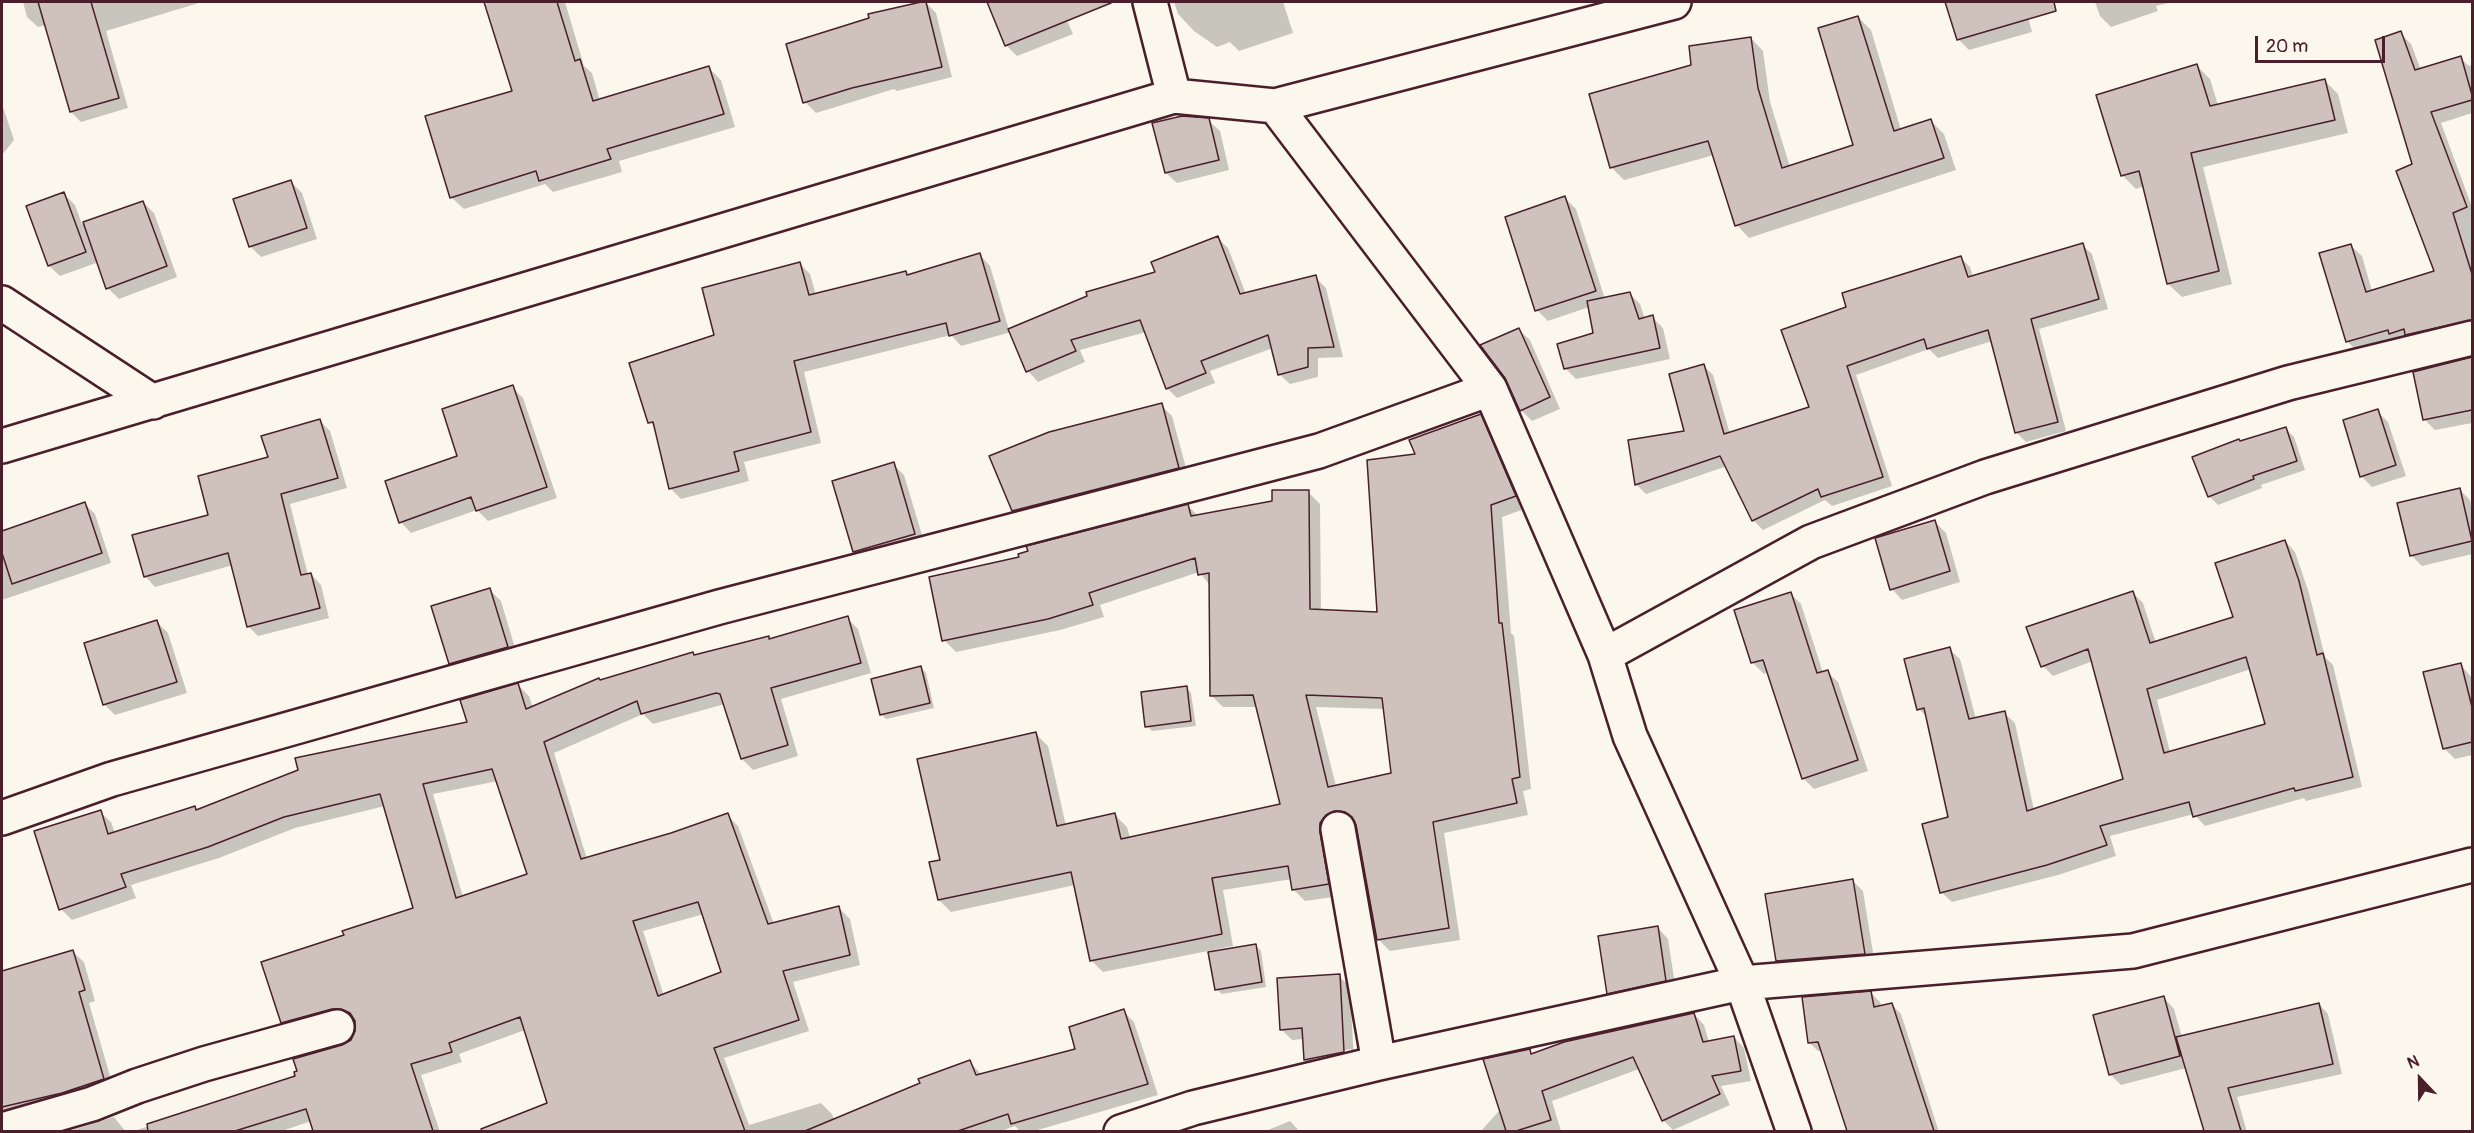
<!DOCTYPE html>
<style>
body{margin:0}
#map{position:relative;width:2474px;height:1133px;overflow:hidden;background:#fbf7ec;font-family:Pangolin,sans-serif}
canvas{display:block}
.frame{position:absolute;inset:0;border:3px solid #4a1f2b;pointer-events:none}
.north{position:absolute;left:2390px;top:1049px;width:60px;height:60px;-webkit-text-stroke:4px #fbf7ec;paint-order:stroke;rotate:338deg;font-size:16px;font-weight:700;line-height:24px;text-align:center;color:#4a1f2b}
.north::after{content:'';display:block;margin:auto;width:21px;height:27px;background:#4a1f2b;clip-path:polygon(50% 0,100% 100%,50% 72%,0 100%)}
.scale{position:absolute;left:2255px;top:36px;width:130px;height:27px;box-sizing:border-box;border:3px solid #4a1f2b;border-top:0;padding-left:8px;font-size:18px;line-height:21px;white-space:nowrap;color:#4a1f2b;-webkit-text-stroke:4px #fbf7ec;paint-order:stroke}
</style>
<div id="map">
<canvas width="2474" height="1133"></canvas>
<div class="frame"></div>
<div class="north">N</div>
<div class="scale">20 m</div>
</div>
<script>
const ctx = document.querySelector('canvas').getContext('2d');
ctx.lineJoin = 'round';
function fill(path, color) { ctx.fillStyle = color; ctx.fill(path, 'evenodd'); }
const poly = rows => new Path2D(rows.map(r => 'M' + r).join(''));
function strokePath(path, color, width, dash) { ctx.strokeStyle = color; ctx.lineWidth = width; ctx.lineCap = dash ? 'butt' : 'round'; ctx.setLineDash(dash || []); ctx.stroke(path); }
fill(poly([
 [23,2,202,2,106,31,128,108,81,122,71,112,46,25,38,27,27,17],
 [485,2,565,2,584,66,592,73,600,101,709,68,721,80,735,127,619,161,622,172,553,192,545,184,464,209,451,197,513,92],
 [925,2,936,13,952,77,897,91,894,89,816,113,805,102,788,45,871,20,870,15],
 [988,2,1059,2,1073,34,1017,56,1006,45],
 [1174,2,1283,2,1293,33,1239,51,1230,42,1217,47,1194,31,1178,14],
 [1947,2,2024,2,2032,32,1969,50,1958,39],
 [2095,2,2173,2,2156,6,2158,11,2111,27,2100,16],
 [1858,17,1871,30,1901,130,1931,121,1944,134,1956,170,1749,238,1737,225,1714,155,1624,180,1611,167,1693,66,1751,38,1763,51,1770,102,1790,167,1855,146],
 [2400,33,2411,44,2421,70,2460,58,2469,66,2472,65,2472,113,2441,123,2472,207,2472,331,2358,352,2348,342,2351,246,2362,256,2372,291,2436,272,2414,165],
 [2197,66,2210,79,2218,105,2325,81,2338,94,2348,133,2203,167,2232,284,2182,297,2168,284,2144,186,2136,189,2122,175],
 [2,104,14,140,2,155],
 [1208,120,1220,131,1229,170,1177,183,1166,173],
 [291,182,302,193,317,239,261,257,250,246],
 [64,194,75,205,82,224,143,202,154,213,177,277,119,299,108,288,99,262,60,276,49,266],
 [1565,198,1576,209,1605,299,1629,293,1640,304,1645,319,1652,317,1663,328,1670,359,1576,379,1565,368,1595,334,1589,307,1548,321,1537,310],
 [1218,238,1228,248,1246,294,1315,277,1326,288,1343,357,1318,358,1318,377,1290,384,1279,374,1273,348,1210,371,1215,383,1177,398,1167,388,1146,332,1080,350,1085,362,1038,382,1028,371,1011,332,961,346,951,335,804,372,821,443,744,462,749,481,681,499,670,488,656,428,650,422,716,336,799,263,810,274,816,295,906,272,909,276,980,255,990,266,1009,330,1157,273],
 [2082,245,2092,254,2108,309,2039,329,2066,431,2026,442,2016,432,1992,341,1938,358,1929,349,1856,375,1892,486,1832,506,1825,500,1763,530,1753,520,1727,466,1646,494,1636,484,1686,432,1704,366,1713,375,1730,434,1811,408,1848,308,1960,257,1970,267,1973,277],
 [1519,330,1530,340,1560,409,1532,421,1521,410],
 [2472,359,2472,423,2435,430,2424,419,2414,373],
 [512,387,523,398,557,498,488,521,477,510,411,533,401,522,459,457],
 [1161,405,1172,416,1189,479,1024,522,1013,511],
 [2377,411,2388,422,2406,476,2372,487,2361,476],
 [1480,416,1492,428,1527,508,1502,517,1511,633,1514,636,1531,789,1523,791,1528,815,1444,833,1460,940,1390,951,1378,939,1357,823,1348,822,1340,896,1305,901,1293,889,1292,879,1223,890,1233,946,1103,972,1091,960,1075,885,951,912,939,900,942,861,1036,734,1048,746,1066,826,1115,815,1127,827,1130,838,1282,806,1258,707,1223,707,1211,695,1210,585,1199,572,1100,605,1104,617,1060,630,956,652,944,640,1020,558,1188,506,1198,516,1274,502,1308,492,1320,504,1321,611,1379,614,1417,456],
 [1316,707,1385,709,1393,774,1336,786],
 [320,421,330,431,347,488,290,504,308,575,311,574,321,585,329,618,258,636,248,626,233,565,155,587,145,576,210,516],
 [2285,428,2294,437,2305,470,2261,485,2262,488,2218,505,2209,496,2241,443],
 [893,464,904,475,925,545,865,563,854,552,834,482],
 [2459,489,2470,500,2472,510,2472,554,2422,566,2411,555],
 [85,504,95,514,111,563,2,600,2,533],
 [1935,522,1946,533,1960,582,1902,600,1892,589],
 [2285,541,2295,552,2309,593,2325,657,2333,665,2362,787,2306,801,2304,798,2205,826,2194,814,2110,836,2116,856,2058,875,1952,902,1941,892,1950,818,1928,718,1919,709,1949,649,1960,659,1976,719,2004,713,2015,723,2034,810,2125,780,2093,661,2053,676,2043,666,2133,593,2143,603,2156,643,2235,618],
 [2251,669,2267,725,2170,752,2157,700],
 [490,590,501,601,518,658,461,674,450,663],
 [1790,593,1801,604,1823,673,1827,672,1838,682,1868,771,1814,789,1803,778,1768,672,1764,674,1753,663,1736,611],
 [847,618,858,629,871,673,781,699,798,756,753,770,742,759,725,704,653,724,643,714,554,753,587,859,671,834,727,815,738,826,774,924,839,908,850,919,860,965,793,982,809,1031,724,1058,749,1125,821,1103,832,1114,834,1120,922,1084,970,1062,982,1075,1077,1050,1123,1011,1134,1022,1158,1095,1031,1132,1021,1132,1015,1126,999,1132,479,1132,549,1104,525,1030,459,1054,462,1062,421,1075,440,1132,393,1132,391,1124,368,1132,315,1132,311,1121,279,1132,131,1132,297,1077,351,1042,357,1031,356,1021,353,1019,344,1019,293,1033,282,1022,345,936,415,909,385,806,295,828,219,858,131,885,136,898,72,920,61,909,100,812,111,822,115,833,195,808,198,811,469,723,518,685,529,696,533,708,600,681,693,654,695,656,768,637,771,640],
 [498,781,529,875,463,897,433,794],
 [704,914,723,973,664,996,643,931],
 [157,622,168,633,187,693,115,715,104,704],
 [2461,665,2472,678,2472,755,2455,759,2444,748],
 [921,668,926,673,934,708,886,719,881,714],
 [1186,687,1191,693,1196,726,1152,731,1147,726],
 [1852,880,1863,891,1875,965,1789,972,1778,961],
 [1658,928,1668,939,1676,991,1619,1004,1608,993],
 [1255,945,1261,951,1266,987,1222,994,1216,989],
 [73,952,84,962,95,1001,89,1003,114,1090,2,1127,2,972],
 [1339,976,1350,987,1354,1063,1316,1071,1305,1060,1304,1039,1292,1040,1281,1029],
 [1351,1049,1351,1052,1313,1060,1313,1057],
 [1871,993,1880,1002,1881,1007,1892,1005,1901,1014,1939,1132,1849,1132,1823,1051,1818,1051,1809,1042],
 [2164,998,2174,1009,2182,1037,2319,1004,2328,1014,2342,1074,2237,1097,2247,1132,2205,1132,2186,1068,2121,1085,2110,1074],
 [1694,1014,1704,1025,1709,1042,1734,1037,1744,1048,1751,1081,1721,1086,1730,1105,1673,1130,1663,1120,1639,1069,1552,1101,1561,1131,1480,1132,1500,1110,1529,1051,1533,1055],
 [114,1117,126,1132,66,1132],
 [1290,1121,1300,1132,1263,1132]
]), '#0003');
const building = poly([
 [38,2,91,2,119,98,70,112,38,2],
 [484,2,557,2,575,61,580,59,593,101,709,66,724,114,607,149,611,159,539,181,536,171,450,198,425,116,512,91,484,2],
 [921,2,926,2,942,67,852,88,803,103,786,44,869,18,868,14,921,2],
 [987,2,1111,2,1111,3,1005,46,987,2],
 [1945,2,2054,2,2056,11,1957,40,1945,2],
 [1858,16,1894,131,1931,119,1944,158,1735,226,1708,141,1610,168,1589,94,1691,65,1689,46,1751,37,1758,88,1782,168,1853,145,1818,28,1858,16],
 [2401,31,2415,70,2461,56,2472,95,2472,100,2431,112,2467,207,2453,213,2472,274,2472,320,2405,335,2404,329,2389,334,2388,330,2346,342,2319,253,2351,244,2366,292,2434,271,2396,171,2412,164,2375,40,2401,31],
 [2197,64,2210,106,2325,79,2335,120,2191,153,2219,271,2167,284,2139,171,2121,176,2096,95,2197,64],
 [1182,116,1209,118,1219,160,1165,173,1152,123,1182,116],
 [291,180,307,228,249,247,233,199,291,180],
 [64,192,86,252,48,266,26,206,64,192],
 [1565,196,1596,291,1535,311,1505,217,1565,196],
 [143,201,167,266,106,289,83,222,143,201],
 [1218,236,1240,294,1316,275,1334,347,1308,348,1308,367,1278,375,1268,335,1201,361,1206,373,1166,389,1140,320,1071,340,1076,351,1026,372,1008,329,1087,296,1086,292,1155,272,1151,262,1218,236],
 [2083,243,2099,299,2031,319,2058,422,2015,433,1988,330,1927,349,1924,339,1847,366,1883,477,1821,497,1818,489,1752,521,1720,456,1635,485,1628,440,1684,431,1669,374,1704,364,1724,434,1809,407,1781,330,1846,307,1842,293,1961,256,1968,277,2083,243],
 [980,253,1000,321,949,336,946,323,794,361,811,432,734,452,739,471,669,489,653,422,648,423,629,363,714,335,702,288,800,262,809,295,906,271,907,275,980,253],
 [1630,292,1639,319,1653,315,1660,348,1564,369,1557,344,1593,333,1587,301,1630,292],
 [1519,328,1550,397,1520,411,1505,378,1480,345,1519,328],
 [2472,357,2472,410,2423,420,2413,372,2472,357],
 [513,385,547,487,476,511,471,497,399,523,385,481,457,456,442,409,513,385],
 [1162,403,1179,468,1012,511,989,456,1049,432,1162,403],
 [2378,409,2396,465,2360,477,2343,420,2378,409],
 [1481,414,1516,496,1491,505,1499,623,1502,623,1520,777,1512,779,1517,803,1433,822,1449,928,1377,940,1356,825,1352,817,1345,812,1335,811,1326,815,1320,823,1320,832,1329,884,1292,890,1288,866,1212,878,1222,934,1090,961,1071,872,938,900,929,862,940,860,917,759,1036,732,1057,826,1115,813,1121,839,1280,804,1253,695,1210,696,1209,573,1198,575,1195,558,1089,593,1093,605,1048,619,942,641,929,577,1019,557,1018,554,1028,551,1026,546,1188,504,1191,516,1272,501,1272,490,1309,490,1310,609,1377,612,1367,460,1415,454,1409,440,1481,414],
 [1306,695,1382,698,1391,773,1328,787,1306,695],
 [320,419,338,478,281,494,301,575,311,573,320,608,247,627,228,553,144,577,132,535,208,515,198,476,268,457,261,436,320,419],
 [2286,427,2297,461,2253,476,2254,479,2208,497,2192,457,2239,439,2240,441,2286,427],
 [894,462,915,534,853,552,832,481,894,462],
 [2460,488,2472,541,2410,556,2397,503,2460,488],
 [85,502,102,553,12,584,2,553,2,531,85,502],
 [1935,520,1950,571,1890,590,1875,538,1935,520],
 [2285,540,2299,581,2317,655,2323,653,2353,777,2295,791,2294,788,2193,817,2189,802,2100,826,2107,845,2047,865,1940,893,1922,824,1948,817,1924,708,1917,710,1904,659,1950,647,1969,719,2005,711,2027,811,2123,779,2088,649,2041,667,2026,627,2133,591,2150,643,2233,617,2215,563,2285,540],
 [2246,657,2265,724,2164,753,2147,689,2246,657],
 [490,588,508,647,449,664,431,606,490,588],
 [1791,592,1817,673,1828,670,1858,760,1802,779,1763,660,1751,663,1734,610,1791,592],
 [848,616,861,663,771,688,788,745,741,759,720,694,716,693,641,714,637,701,544,742,581,859,671,833,728,813,768,924,839,906,850,955,783,971,799,1020,714,1048,745,1131,482,1131,481,1129,547,1103,520,1017,449,1043,452,1052,411,1064,433,1131,313,1131,306,1109,235,1131,148,1131,147,1124,295,1076,294,1072,297,1071,293,1059,342,1045,351,1040,355,1031,355,1021,350,1013,341,1009,332,1009,281,1023,261,962,344,935,342,931,413,908,380,794,284,817,208,847,121,874,126,887,59,910,34,831,101,810,108,834,195,806,196,810,298,770,295,758,467,722,460,700,518,683,526,709,599,678,600,680,693,652,694,655,769,636,769,639,848,616],
 [492,769,527,874,456,898,423,784,492,769],
 [698,902,721,972,658,996,633,921,698,902],
 [157,620,177,682,103,705,84,643,157,620],
 [2461,663,2472,707,2472,742,2443,749,2423,672,2461,663],
 [921,666,930,703,880,715,871,679,921,666],
 [1187,686,1191,721,1145,727,1141,692,1187,686],
 [1853,879,1865,954,1776,961,1765,894,1853,879],
 [1658,926,1666,981,1607,994,1598,936,1658,926],
 [1256,944,1262,982,1215,990,1208,952,1256,944],
 [73,950,85,990,79,992,104,1079,62,1093,2,1107,2,971,73,950],
 [1340,974,1344,1052,1304,1060,1302,1028,1280,1030,1277,978,1340,974],
 [1871,991,1874,1007,1892,1003,1934,1131,1847,1131,1818,1042,1808,1043,1802,997,1871,991],
 [2164,996,2180,1056,2109,1075,2093,1015,2164,996],
 [2319,1003,2333,1064,2228,1088,2241,1131,2204,1131,2176,1037,2319,1003],
 [1124,1009,1148,1084,1011,1124,1008,1114,958,1131,805,1131,920,1083,918,1079,970,1060,976,1075,1075,1049,1069,1027,1124,1009],
 [1694,1013,1703,1042,1734,1036,1741,1071,1712,1076,1720,1094,1662,1121,1633,1057,1542,1091,1551,1120,1516,1131,1506,1131,1483,1059,1530,1049,1531,1054,1564,1042,1694,1013]
]);
fill(building, '#cfc2bc');
strokePath(building, '#4a1f2b', 1.5);
const minor = poly([
 [1150,2,1174,96],
 [1275,106,1490,389,1605,655,1630,736,1742,983,1794,1132],
 [2,303,153,402],
 [2,446,1174,96,1275,106,1674,2],
 [1605,655,1811,542,1985,477,2288,383,2472,338],
 [2,818,112,779,719,607,1319,451,1490,389],
 [1338,829,1379,1063],
 [2,1130,92,1104,137,1086,204,1064,337,1027],
 [1121,1132,1193,1108,1379,1063,1742,983,2133,951,2472,865]
]);
strokePath(minor, '#4a1f2b', 38);
strokePath(minor, '#fbf7ec', 33);
</script>
